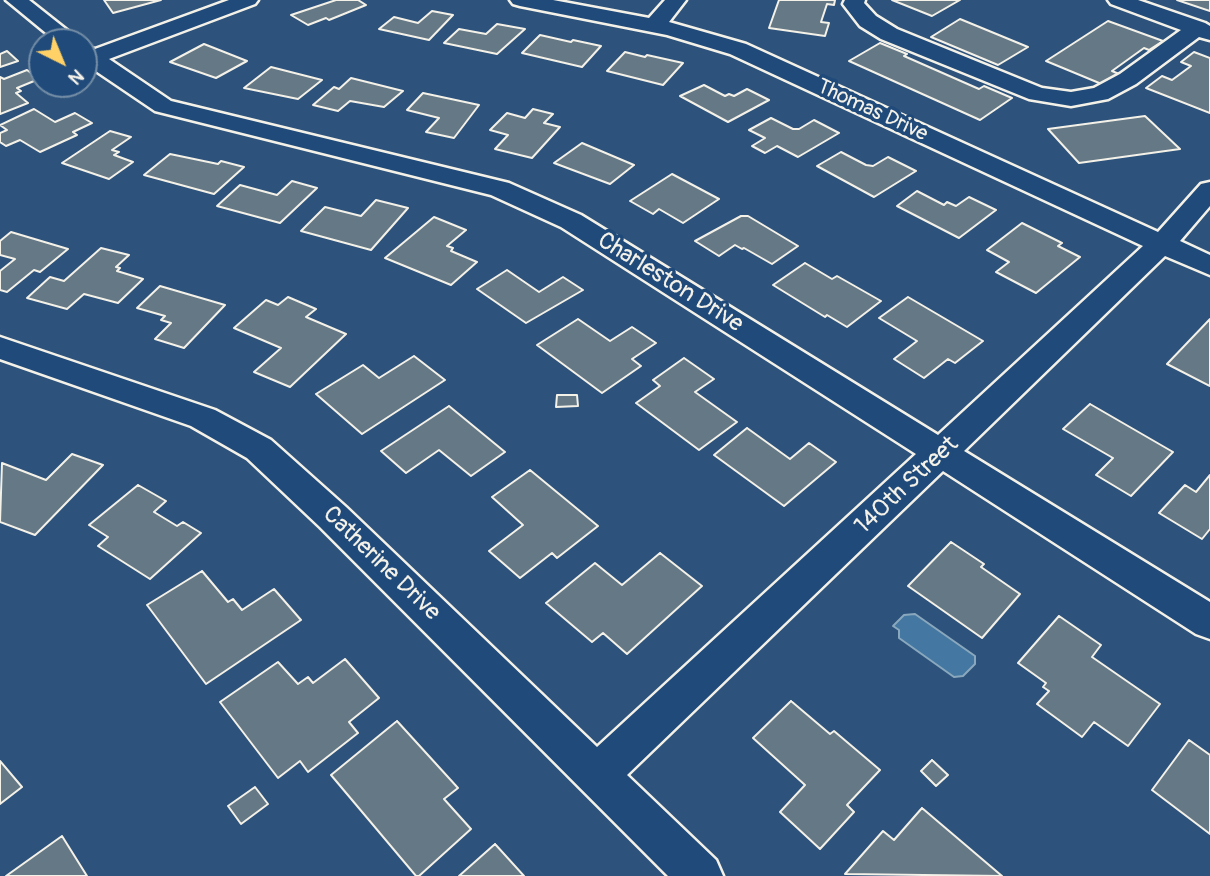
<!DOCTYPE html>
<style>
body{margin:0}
#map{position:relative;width:1210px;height:876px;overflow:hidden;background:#2d537c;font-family:Pangolin,sans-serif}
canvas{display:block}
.north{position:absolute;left:28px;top:28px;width:70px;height:70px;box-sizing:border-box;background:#1f4a7a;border:2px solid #748da6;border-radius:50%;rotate:137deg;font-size:19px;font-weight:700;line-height:28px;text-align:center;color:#f4f1e8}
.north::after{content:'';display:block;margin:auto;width:24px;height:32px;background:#ffd166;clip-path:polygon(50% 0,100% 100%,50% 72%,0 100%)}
</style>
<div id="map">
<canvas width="1210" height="876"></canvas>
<div class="north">N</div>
</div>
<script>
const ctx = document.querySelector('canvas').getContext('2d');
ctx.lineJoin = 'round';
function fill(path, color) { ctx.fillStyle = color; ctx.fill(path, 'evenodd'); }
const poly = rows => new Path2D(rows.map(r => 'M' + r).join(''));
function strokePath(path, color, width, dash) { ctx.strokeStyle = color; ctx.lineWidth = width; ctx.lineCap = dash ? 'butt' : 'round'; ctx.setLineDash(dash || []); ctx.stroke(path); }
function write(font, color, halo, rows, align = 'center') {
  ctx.font = font + ' Pangolin,sans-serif'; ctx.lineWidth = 7; ctx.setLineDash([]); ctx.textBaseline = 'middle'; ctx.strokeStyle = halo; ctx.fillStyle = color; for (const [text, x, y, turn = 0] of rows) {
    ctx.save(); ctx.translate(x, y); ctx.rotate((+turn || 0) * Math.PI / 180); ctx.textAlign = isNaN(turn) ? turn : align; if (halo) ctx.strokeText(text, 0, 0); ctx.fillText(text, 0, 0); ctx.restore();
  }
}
const water = poly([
 [915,614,975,656,975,664,963,676,954,677,899,638,899,630,893,626,904,615,915,614]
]);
fill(water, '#4477a1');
strokePath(water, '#8aa8bd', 2);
const building = poly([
 [104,0,161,0,113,13,104,0],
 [336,0,358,0,366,5,329,20,326,18,308,25,291,15,336,0],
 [779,0,835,0,834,5,827,4,821,22,829,23,825,36,769,28,779,0],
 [892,0,960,0,932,16,892,0],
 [1177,0,1210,0,1210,11,1177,0],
 [432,11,453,15,429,40,379,29,394,17,418,23,432,11],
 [960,19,1028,47,998,65,931,37,960,19],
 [1108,21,1163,41,1149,50,1144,48,1112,71,1119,74,1104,85,1046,61,1108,21],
 [497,24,525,29,497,54,444,43,459,29,486,34,497,24],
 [540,35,571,42,573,40,601,46,582,67,522,53,540,35],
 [880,43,907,54,904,56,979,89,984,86,1012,98,980,120,849,61,880,43],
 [204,44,247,61,216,78,170,62,204,44],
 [7,51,18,61,0,67,0,54,7,51],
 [625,52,645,57,647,55,683,63,663,85,607,71,625,52],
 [1194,52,1210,58,1210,113,1146,88,1162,76,1172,80,1191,66,1181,62,1194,52],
 [271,67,322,80,298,99,244,88,271,67],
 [27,70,39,79,17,88,21,91,16,93,28,103,0,114,0,77,4,79,27,70],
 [351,78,403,91,384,107,350,101,338,111,313,105,334,87,339,89,351,78],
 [704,85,725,96,729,94,734,96,747,89,769,100,728,122,680,96,704,85],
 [423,93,479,105,454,138,426,132,439,118,407,110,423,93],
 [34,109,55,122,75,113,92,123,73,132,77,135,40,152,20,140,6,146,0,142,0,133,7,130,0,125,34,109],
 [533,109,553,114,544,123,560,127,532,158,495,149,508,135,490,130,507,113,525,118,533,109],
 [1145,116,1180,149,1079,163,1048,129,1145,116],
 [771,118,793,129,799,129,814,120,839,133,798,157,777,146,765,153,752,146,765,138,749,130,771,118],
 [110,131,131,137,112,150,119,152,114,155,133,162,109,179,62,163,110,131],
 [582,143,634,165,610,184,554,163,582,143],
 [841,152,866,165,873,166,888,157,916,171,874,197,817,166,841,152],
 [170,154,218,164,221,161,244,167,214,194,144,175,170,154],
 [672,174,719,199,683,223,659,209,653,214,630,201,672,174],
 [292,181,317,188,280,223,217,206,240,185,277,195,292,181],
 [917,191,944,205,947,202,956,206,969,197,996,210,959,238,897,206,917,191],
 [376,200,408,208,371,250,301,231,325,207,361,216,376,200],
 [741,216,748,216,798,246,772,264,744,248,742,249,735,245,719,256,695,241,741,216],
 [434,217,466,230,447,246,453,248,451,251,477,262,451,285,385,258,434,217],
 [1022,223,1062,243,1058,246,1080,257,1036,293,996,272,1009,262,987,250,1022,223],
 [11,232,68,249,40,272,34,270,7,292,0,290,0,271,15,259,0,255,0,241,11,232],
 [101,248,129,255,116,267,120,268,117,271,143,279,118,303,84,294,67,309,27,298,50,277,64,281,101,248],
 [805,263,832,279,837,276,881,301,847,327,827,315,825,317,773,285,805,263],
 [507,270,539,292,563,277,583,290,526,323,477,289,507,270],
 [160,286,225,305,184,348,155,339,171,323,161,320,165,316,137,308,160,286],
 [288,297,316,309,306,317,346,334,290,387,254,372,281,348,234,328,266,300,278,305,288,297],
 [908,297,983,341,955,363,948,359,924,378,894,359,917,341,879,318,908,297],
 [578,319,610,341,632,327,656,343,632,359,641,366,602,393,537,345,578,319],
 [1210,319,1210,386,1167,364,1210,319],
 [414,356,445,380,362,434,316,394,363,365,379,378,414,356],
 [684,358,714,379,695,392,737,422,699,450,636,403,660,386,653,380,684,358],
 [557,395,577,395,578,406,556,407,557,395],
 [1090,404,1173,452,1131,496,1096,475,1113,458,1063,429,1090,404],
 [449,406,505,452,471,476,439,450,406,473,381,451,449,406],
 [747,428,790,459,809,443,836,462,784,506,714,455,747,428],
 [72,454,103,465,35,535,0,522,2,463,46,480,72,454],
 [530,470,598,526,557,558,552,553,520,578,489,551,523,525,492,497,530,470],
 [1210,475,1210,529,1202,539,1159,513,1185,485,1196,492,1210,475],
 [138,485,166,501,154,512,177,526,183,522,201,533,150,579,98,546,108,537,89,525,138,485],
 [951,542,984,564,981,567,1020,594,982,638,908,586,951,542],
 [660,553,702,586,627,654,603,633,592,642,546,603,595,563,622,585,660,553],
 [202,571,228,602,233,599,242,610,274,589,301,620,206,684,147,605,202,571],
 [1059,616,1101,645,1092,657,1160,704,1128,746,1094,722,1082,737,1037,704,1049,691,1043,687,1046,683,1018,663,1059,616],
 [345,659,379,698,349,722,358,733,308,772,300,761,278,778,220,702,278,662,298,684,308,677,313,683,345,659],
 [791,701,830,734,834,731,880,770,847,805,854,812,820,849,780,812,805,785,753,738,791,701],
 [397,721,458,788,444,799,471,829,419,876,416,876,331,775,397,721],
 [1189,740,1210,755,1210,834,1152,790,1189,740],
 [932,760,948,775,936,786,921,771,932,760],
 [0,761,22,787,0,804,0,761],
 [255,787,268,804,241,824,228,806,255,787],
 [922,808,1002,876,845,874,883,831,894,840,922,808],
 [62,836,87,876,6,876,62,836],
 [495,844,524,876,459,876,495,844]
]);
fill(building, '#657886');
strokePath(building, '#f4f1e8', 2);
const minor = poly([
 [6,0,29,0,82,42,57,42,6,0],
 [229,0,258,0,255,4,109,59,171,101,509,183,581,215,938,435,1143,246,730,54,667,35,520,6,513,4,510,0,553,0,649,18,665,0,686,0,669,22,746,44,1158,232,1201,184,1210,182,1210,206,1180,241,1210,255,1210,275,1165,256,964,451,1210,602,1210,639,1196,634,943,471,627,775,716,860,723,876,668,876,320,527,247,458,191,426,0,359,0,337,215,410,271,440,346,507,597,747,916,454,561,227,491,195,155,111,84,63,84,45,95,49,229,0],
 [845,0,865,0,864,3,876,16,897,29,1042,88,1071,92,1094,88,1120,74,1181,30,1111,4,1108,0,1138,0,1205,23,1210,26,1210,40,1199,37,1136,84,1108,99,1071,106,1029,99,881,39,860,26,843,4,845,0]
]);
strokePath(minor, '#f4f1e8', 5);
fill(minor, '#1f4a7a');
write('21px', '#f4f1e8', '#1f4a7a', [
 ["Thomas Drive",872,111,25]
]);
write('24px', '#f4f1e8', '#1f4a7a', [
 ["Charleston Drive",670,283,32],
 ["140th Street",907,486,-43],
 ["Catherine Drive",381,564,44]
]);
</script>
